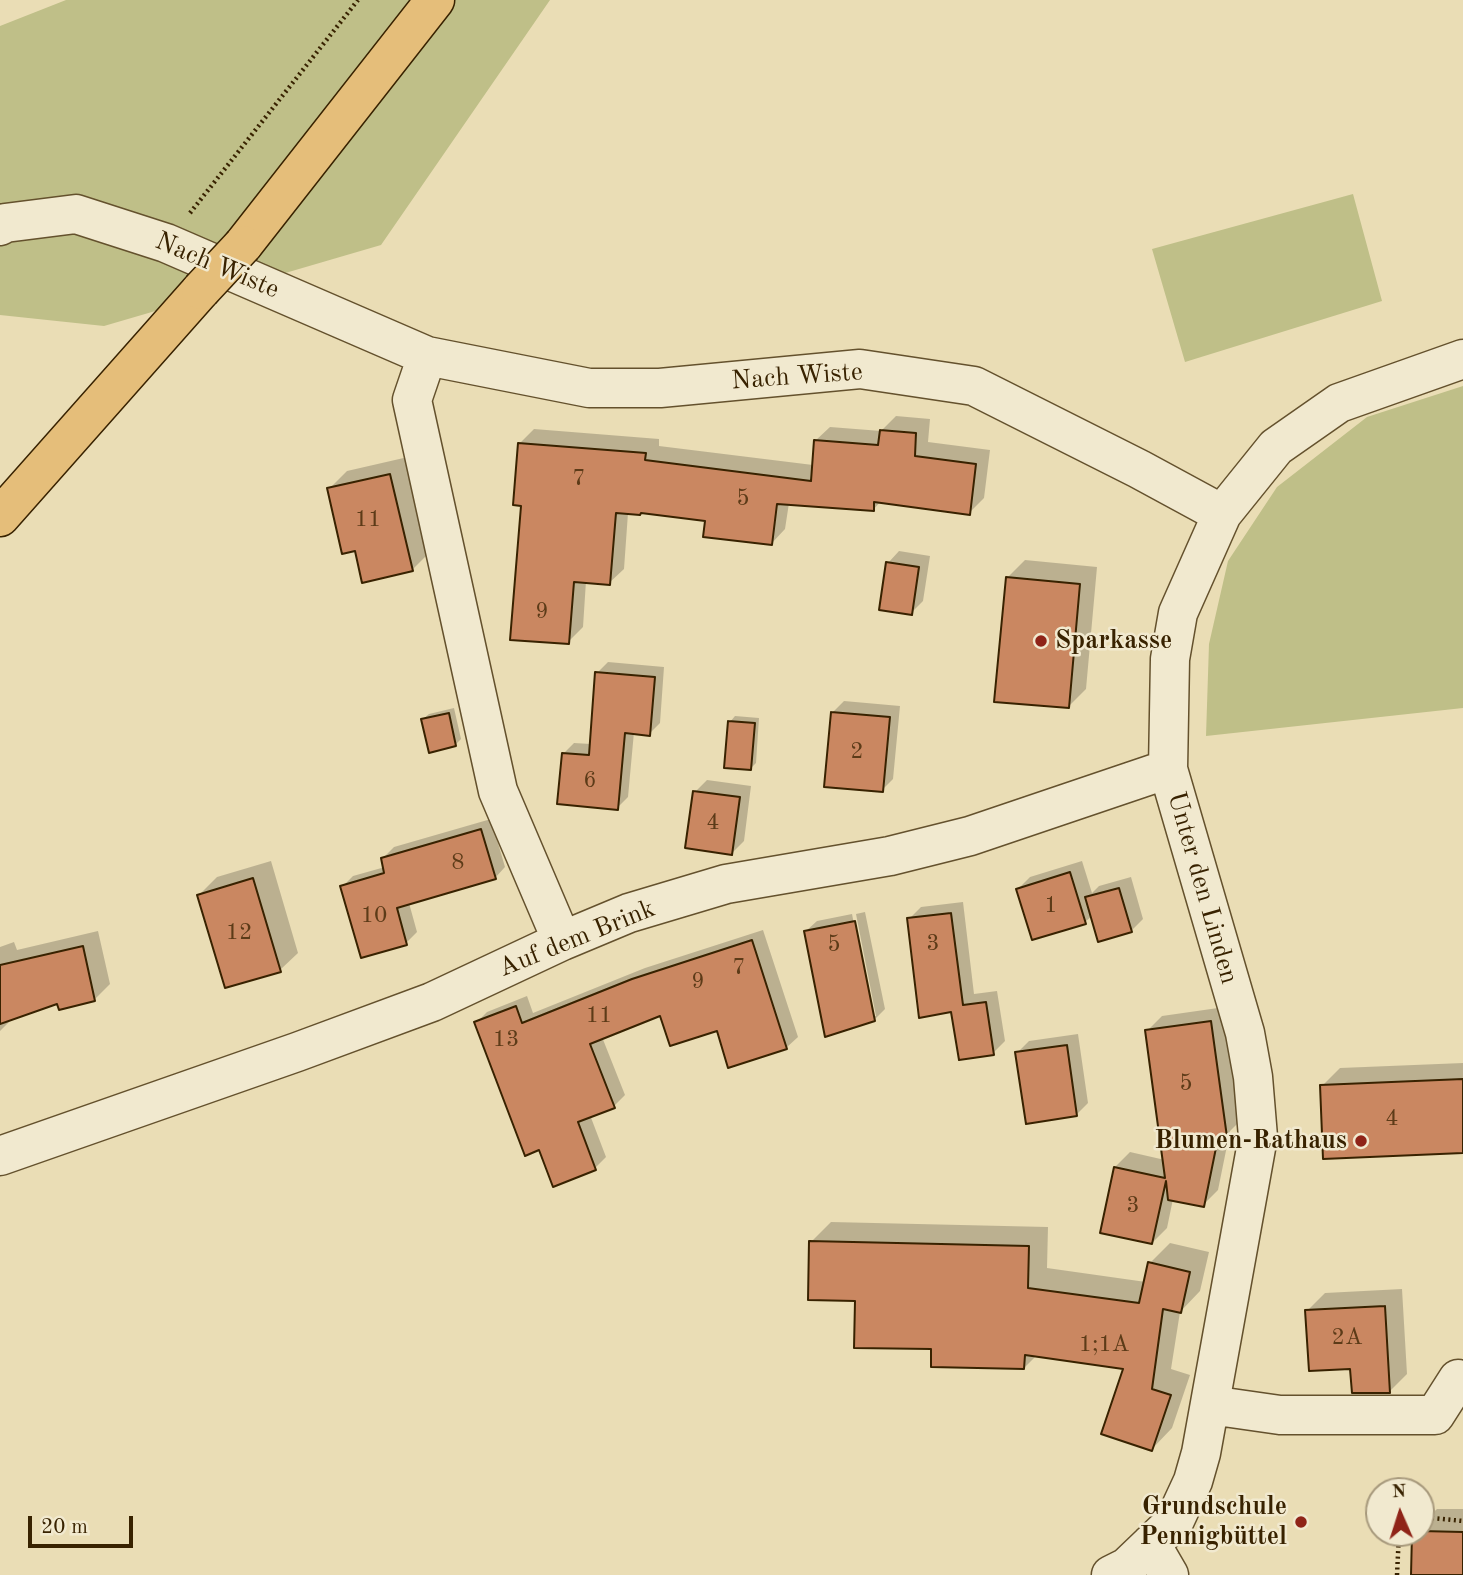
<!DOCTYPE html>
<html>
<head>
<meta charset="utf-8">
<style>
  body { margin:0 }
  #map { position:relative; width:1463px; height:1575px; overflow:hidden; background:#eaddb5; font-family:"Old Standard TT",serif }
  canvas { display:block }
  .north { position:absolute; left:1365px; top:1477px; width:70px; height:70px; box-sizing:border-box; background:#f1e9cf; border:2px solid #a7997c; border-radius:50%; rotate:357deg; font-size:19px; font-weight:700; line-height:28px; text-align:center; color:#382200 }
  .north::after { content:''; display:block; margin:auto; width:24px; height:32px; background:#8f2418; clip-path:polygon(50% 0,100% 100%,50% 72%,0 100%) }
  .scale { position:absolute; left:28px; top:1516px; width:105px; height:32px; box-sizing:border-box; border:4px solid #382200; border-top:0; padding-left:9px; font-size:21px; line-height:24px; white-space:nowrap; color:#382200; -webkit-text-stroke:5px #f1e9cf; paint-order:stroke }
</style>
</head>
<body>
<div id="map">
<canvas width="1463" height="1575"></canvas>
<div class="north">N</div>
<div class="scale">20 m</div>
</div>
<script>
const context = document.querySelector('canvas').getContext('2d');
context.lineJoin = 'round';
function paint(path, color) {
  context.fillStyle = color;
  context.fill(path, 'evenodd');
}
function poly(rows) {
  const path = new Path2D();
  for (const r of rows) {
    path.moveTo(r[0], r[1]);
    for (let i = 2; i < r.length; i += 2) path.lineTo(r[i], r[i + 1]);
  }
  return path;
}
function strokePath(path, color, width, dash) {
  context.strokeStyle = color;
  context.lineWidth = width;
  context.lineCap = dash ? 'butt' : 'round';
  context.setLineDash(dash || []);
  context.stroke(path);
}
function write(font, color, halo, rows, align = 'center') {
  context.font = font + ' "Old Standard TT",serif';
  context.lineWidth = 5;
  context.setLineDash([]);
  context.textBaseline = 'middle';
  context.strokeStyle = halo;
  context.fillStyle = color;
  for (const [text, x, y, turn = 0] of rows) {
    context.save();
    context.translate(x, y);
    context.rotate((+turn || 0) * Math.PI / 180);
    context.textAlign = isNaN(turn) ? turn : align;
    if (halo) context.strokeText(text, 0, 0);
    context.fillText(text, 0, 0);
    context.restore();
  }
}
paint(poly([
  [66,0,550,0,381,245,104,326,0,315,0,26],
  [1353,194,1382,301,1185,362,1152,249],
  [1463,386,1463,708,1206,736,1209,644,1228,561,1277,487,1367,417]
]), '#bfbf88');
paint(poly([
  [896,416,930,419,928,442,990,450,984,498,969,513,881,501,873,510,789,503,785,529,771,544,707,519,642,511,628,513,624,569,609,583,586,581,583,627,568,642,523,504,519,444,534,429,659,439,659,446,813,465,815,441,830,427,881,431],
  [408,457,430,552,412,570,356,549,329,489,347,471],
  [899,551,930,556,923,601,911,613,888,563],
  [1025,560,1097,567,1086,689,1068,707,1007,578],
  [608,662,664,667,660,723,649,734,634,732,628,797,617,808,564,753,574,743,591,744,597,673],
  [844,701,900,706,893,779,882,790,833,712],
  [454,708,461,739,455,745,423,719,429,714],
  [735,716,759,718,756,763,750,769,730,722],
  [707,780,751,786,744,841,732,853,695,792],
  [491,819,505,867,495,878,409,903,417,932,406,943,342,887,353,876,385,867,383,858,394,847],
  [271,861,298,953,280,970,199,895,217,877],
  [1082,861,1092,893,1099,886,1131,877,1143,919,1131,931,1092,916,1085,922,1018,889,1030,877],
  [963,902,974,994,997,991,1005,1041,993,1053,953,1010,909,919,921,907],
  [865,912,885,1009,874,1020,806,931,817,921,852,914,872,1016,876,1016,856,914],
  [763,930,798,1037,786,1048,661,1014,602,1037,625,1095,614,1106,590,1115,606,1157,595,1168,540,1148,476,1023,487,1012,527,996,533,1013,645,968],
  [98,931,110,984,94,1000,59,1001,10,1018,11,1020,0,1031,0,947,14,942,17,950],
  [1225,1007,1241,1120,1230,1131,1218,1190,1203,1205,1173,1199,1167,1228,1152,1243,1115,1167,1130,1152,1165,1160,1147,1031,1162,1016],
  [1078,1034,1088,1103,1076,1115,1017,1053,1029,1041],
  [1463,1063,1463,1151,1322,1086,1340,1068],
  [831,1222,1048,1227,1047,1268,1146,1282,1150,1263,1170,1243,1209,1252,1200,1291,1180,1312,1171,1369,1190,1375,1172,1428,1152,1449,1125,1368,1037,1355,1024,1368,933,1348,857,1299,811,1242],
  [1402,1289,1407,1374,1390,1391,1352,1367,1307,1311,1325,1293],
  [1437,1509,1463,1509,1463,1575,1413,1575,1414,1533,1421,1533,1421,1524]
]), '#0003');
const building = poly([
  [880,430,916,433,915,456,976,464,970,515,874,502,874,511,777,504,772,545,703,537,705,521,641,513,640,515,616,513,610,585,574,582,569,644,510,640,521,506,513,505,518,443,646,453,645,460,811,481,814,440,878,445,880,430],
  [390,474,413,571,362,583,355,551,342,554,327,488,390,474],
  [886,562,919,567,912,615,879,610,886,562],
  [1006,577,1080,584,1069,708,994,702,1006,577],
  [595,672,655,677,650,736,625,733,618,810,557,804,562,753,589,755,595,672],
  [831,712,890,717,883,792,824,787,831,712],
  [449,713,456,746,429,753,421,719,449,713],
  [728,721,755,723,751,770,724,768,728,721],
  [693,791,740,797,732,855,685,848,693,791],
  [481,829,496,879,397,908,407,945,361,958,340,886,384,873,381,858,481,829],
  [1070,872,1086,924,1032,940,1016,889,1070,872],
  [253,878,281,972,225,988,197,895,253,878],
  [1119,888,1132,932,1098,942,1085,897,1119,888],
  [951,913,963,1005,986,1002,994,1055,959,1060,951,1012,919,1018,907,918,951,913],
  [855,921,875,1021,825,1037,804,931,855,921],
  [752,940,787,1049,728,1068,717,1031,670,1046,660,1016,590,1044,615,1108,578,1122,596,1170,553,1187,539,1150,525,1156,474,1022,516,1006,522,1023,632,979,752,940],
  [83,946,95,1001,59,1010,57,1004,0,1024,0,965,83,946],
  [1211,1021,1227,1137,1218,1138,1204,1207,1168,1200,1166,1181,1152,1244,1100,1233,1114,1167,1165,1178,1145,1030,1211,1021],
  [1067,1045,1077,1116,1026,1124,1015,1052,1067,1045],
  [1463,1079,1463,1153,1323,1159,1320,1085,1463,1079],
  [809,1241,1029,1246,1028,1288,1139,1303,1148,1262,1190,1272,1181,1313,1163,1309,1152,1389,1171,1395,1152,1451,1101,1434,1123,1369,1025,1355,1024,1369,931,1367,931,1349,854,1348,855,1301,808,1300,809,1241],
  [1385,1306,1390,1393,1352,1393,1350,1369,1309,1371,1305,1310,1385,1306],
  [1421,1531,1463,1532,1463,1575,1411,1575,1412,1533,1421,1533,1421,1531]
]);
paint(building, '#ca8761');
strokePath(building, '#382200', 2);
const minor = poly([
  [0,226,5,223,76,214,166,243,427,356,589,388,660,388,860,369,974,386,1139,469,1222,514],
  [427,356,412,400,498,791,562,941],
  [0,1156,297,1052,432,1002,562,941,629,913,726,884,890,856,970,836,1168,769],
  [1210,1405,1280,1415,1435,1415,1458,1379],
  [1151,1544,1169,1575],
  [1111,1575,1127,1567,1174,1522,1193,1481,1201,1453,1258,1137,1253,1077,1245,1033,1168,769,1170,659,1178,613,1222,514,1276,447,1339,403,1463,359]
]);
const major = poly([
  [243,245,435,0],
  [0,517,201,290]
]);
strokePath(minor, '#64512d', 41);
strokePath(major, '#382200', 41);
strokePath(poly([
  [190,213,358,0],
  [1421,1517,1463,1521],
  [1397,1575,1399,1533]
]), '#382200', 4.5, [2, 3.5]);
strokePath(minor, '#f1e9cf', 38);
strokePath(major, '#e5be7a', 38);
const majorBridge = poly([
  [201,290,243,245]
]);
strokePath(majorBridge, '#382200', 41, []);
strokePath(majorBridge, '#e5be7a', 38);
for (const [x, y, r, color] of [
  [1041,641,7,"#8f2418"],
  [1361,1141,7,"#8f2418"],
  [1301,1522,7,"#8f2418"]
]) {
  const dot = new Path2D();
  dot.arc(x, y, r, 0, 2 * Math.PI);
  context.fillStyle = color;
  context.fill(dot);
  strokePath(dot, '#f1e9cf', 2.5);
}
write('23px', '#5c3b18', null, [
  ["7",579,479],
  ["5",743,499],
  ["11",368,520],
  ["9",542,612],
  ["2",857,752],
  ["6",590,781],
  ["4",713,823],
  ["8",458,863],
  ["1",1051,906],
  ["10",374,916],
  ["12",239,933],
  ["3",933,944],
  ["5",834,945],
  ["7",739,968],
  ["9",698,982],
  ["11",599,1016],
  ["13",506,1040],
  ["5",1186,1084],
  ["4",1392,1119],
  ["3",1133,1206],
  ["2A",1347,1338],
  ["1;1A",1104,1345]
]);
write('26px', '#382200', '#f1e9cf', [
  ["Nach Wiste",217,266,23],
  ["Nach Wiste",797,377,-4],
  ["Unter den Linden",1202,888,74],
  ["Auf dem Brink",577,939,-22]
]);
write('bold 26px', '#382200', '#f1e9cf', [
  ["Sparkasse",1055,641,"left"],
  ["Blumen-Rathaus",1347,1141],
  ["Grundschule",1287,1507],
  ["Pennigbüttel",1287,1537]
], 'right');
</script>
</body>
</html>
